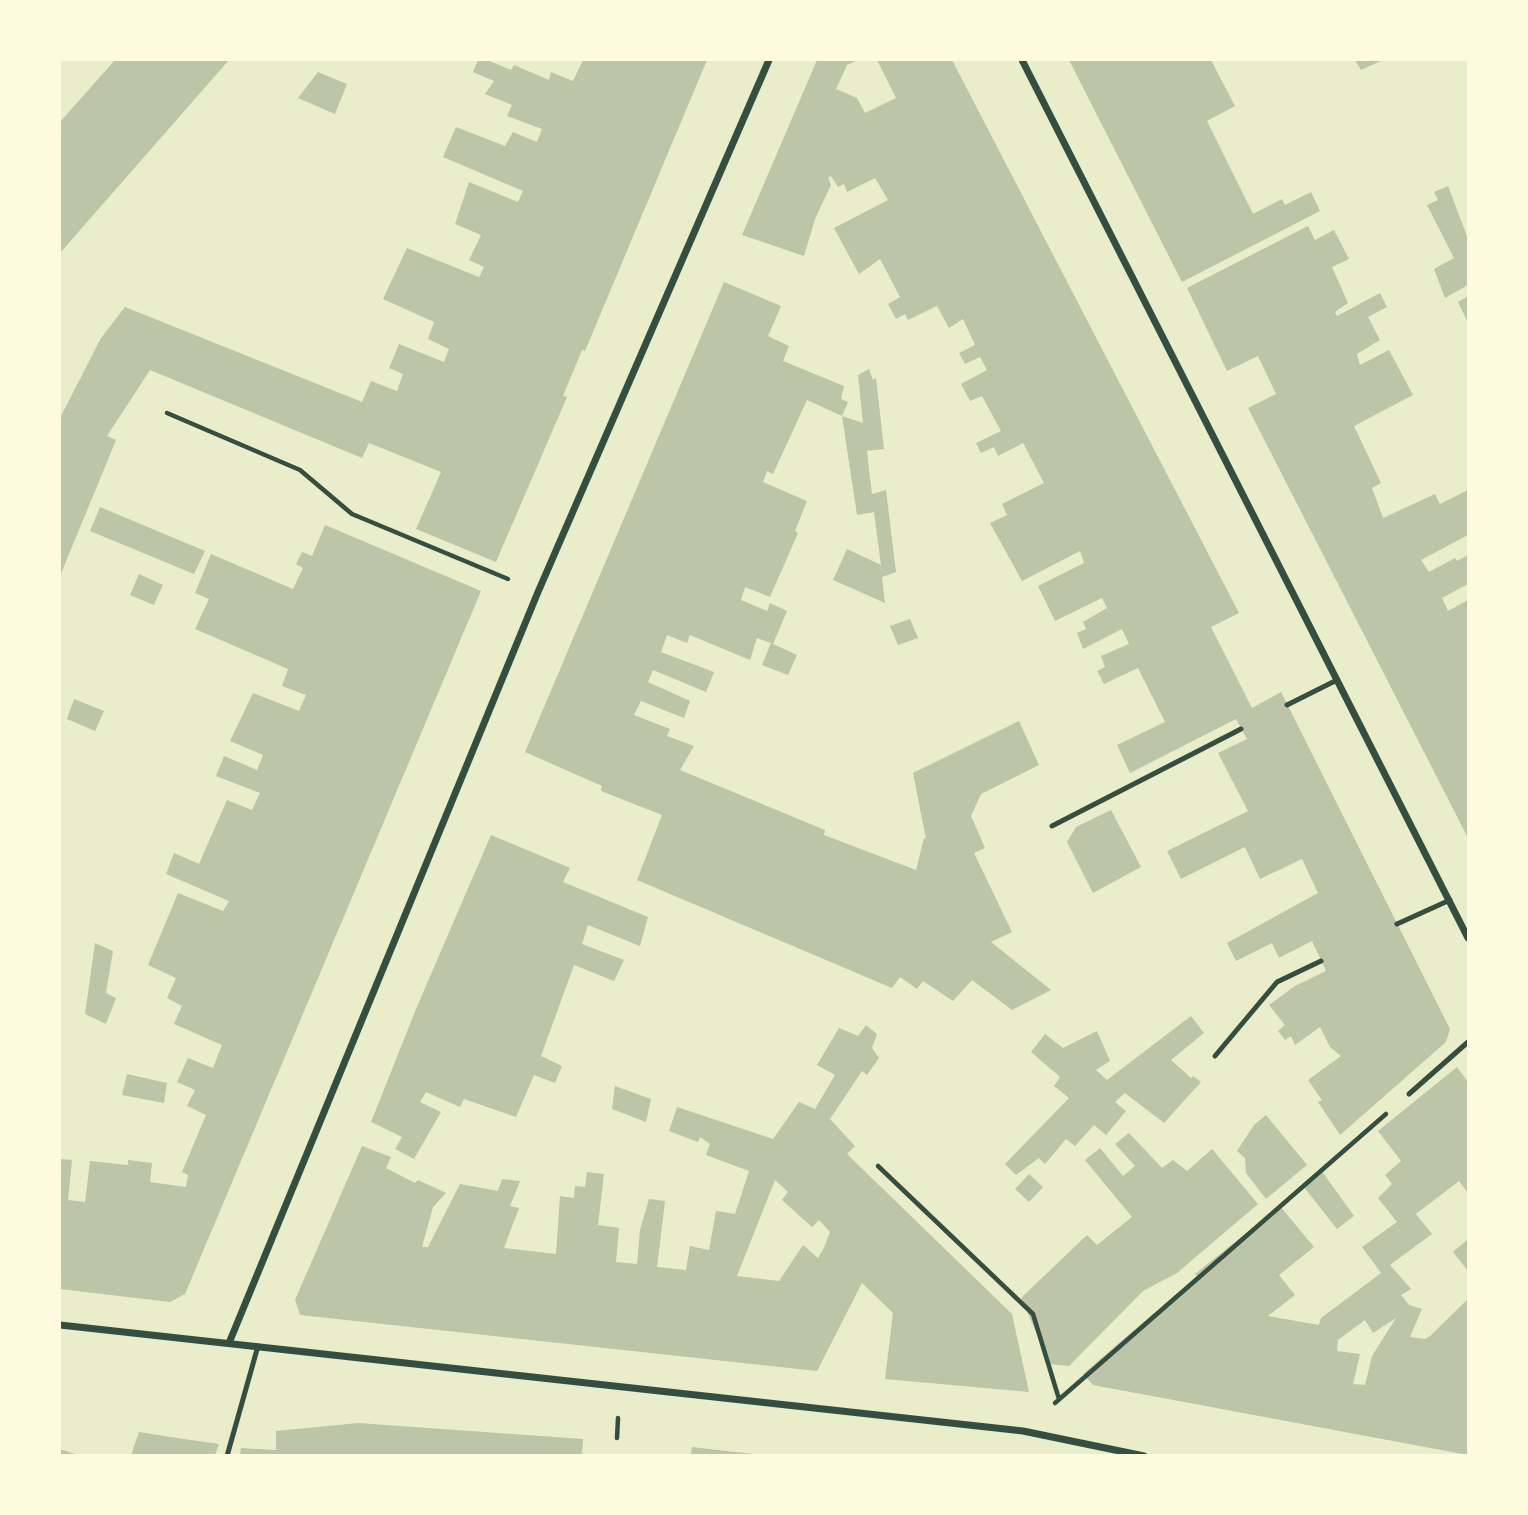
<!DOCTYPE html>
<html>
<head>
<meta charset="utf-8">
<style>
  body { margin:0 }
  #map { position:relative; width:1528px; height:1515px; overflow:hidden; background:#e9edc9; font-family:"Nunito Sans",sans-serif }
  canvas { display:block }
  .frame { position:absolute; inset:0; border:61px solid #fefae0; pointer-events:none }
</style>
</head>
<body>
<div id="map">
<canvas width="1528" height="1515"></canvas>
<div class="frame"></div>
</div>
<script>
const context = document.querySelector('canvas').getContext('2d');
context.lineJoin = 'round';
function paint(path, color) {
  context.fillStyle = color;
  context.fill(path, 'evenodd');
}
function poly(rows) {
  const path = new Path2D();
  for (const r of rows) {
    path.moveTo(r[0], r[1]);
    for (let i = 2; i < r.length; i += 2) path.lineTo(r[i], r[i + 1]);
  }
  return path;
}
function strokePath(path, color, width, dash) {
  context.strokeStyle = color;
  context.lineWidth = width;
  context.lineCap = dash ? 'butt' : 'round';
  context.setLineDash(dash || []);
  context.stroke(path);
}
paint(poly([
  [115,60,229,60,60,253,60,122],
  [478,60,487,60,511,70,514,65,549,80,551,72,573,81,583,60,707,60,585,351,582,350,563,396,567,397,496,562,416,529,441,472,369,443,362,458,150,370,107,436,116,440,60,576,60,418,101,338,125,307,362,402,371,381,397,391,403,374,389,368,399,344,444,362,449,349,428,339,434,322,383,299,407,248,479,277,484,267,469,260,481,235,455,224,469,182,518,202,523,191,443,157,456,127,505,146,513,132,537,142,542,129,507,116,512,105,485,94,494,81,473,72],
  [817,60,858,60,847,65,836,89,857,98,865,113,896,98,877,60,952,60,1239,613,1211,627,1252,708,1281,692,1450,1029,1446,1042,1340,1135,1318,1102,1322,1100,1308,1080,1341,1056,1330,1047,1320,1027,1295,1045,1291,1036,1285,1040,1278,1031,1285,1025,1269,1005,1295,986,1326,971,1312,941,1279,958,1272,943,1236,961,1227,943,1318,893,1302,859,1260,879,1245,847,1181,879,1167,851,1248,811,1218,753,1247,739,1236,719,1130,773,1117,745,1165,722,1138,668,1104,684,1097,671,1105,667,1101,656,1129,644,1122,629,1083,649,1077,633,1086,629,1083,622,1107,608,1102,598,1055,621,1038,586,1084,563,1080,551,1022,581,990,523,1007,515,1002,504,1044,483,1023,443,998,456,994,447,981,453,976,443,1001,431,982,396,970,401,961,384,987,370,980,357,965,364,959,353,975,345,963,319,949,328,937,306,908,320,905,314,896,319,888,304,900,297,880,259,859,274,834,228,888,200,875,178,847,192,844,184,838,187,831,176,828,178,831,185,815,219,804,256,742,235],
  [1069,60,1211,60,1235,106,1207,121,1253,214,1282,199,1285,205,1311,192,1320,211,1182,282],
  [1355,60,1383,60,1361,70],
  [318,72,347,84,335,114,298,98],
  [1448,186,1468,239,1468,285,1445,298,1434,269,1454,258,1427,205,1438,200,1434,192],
  [1308,226,1315,240,1334,230,1349,259,1332,267,1348,303,1335,312,1337,316,1380,293,1387,307,1368,317,1380,340,1357,354,1360,365,1389,350,1413,395,1354,426,1381,483,1372,488,1383,518,1435,494,1440,504,1468,490,1468,535,1421,560,1429,572,1455,558,1457,561,1468,555,1468,584,1442,598,1448,611,1468,600,1468,838,1248,408,1276,394,1258,356,1227,371,1187,288],
  [724,282,781,306,768,336,789,346,783,361,844,386,841,399,848,402,842,416,863,423,858,375,869,369,873,380,876,378,884,449,867,451,869,470,872,494,886,490,896,572,882,577,885,603,833,580,847,549,881,565,874,512,857,515,842,416,807,400,773,474,767,471,763,482,807,501,795,531,798,533,770,597,745,587,741,600,767,611,770,603,787,611,773,644,797,655,788,675,762,665,771,643,757,638,750,660,690,635,687,643,667,635,661,652,714,672,706,692,653,670,648,682,690,701,684,718,641,701,634,715,670,729,667,736,694,746,680,770,825,830,824,835,916,870,924,838,926,839,913,773,1019,721,1039,765,981,794,971,816,985,848,974,853,1012,932,991,942,1051,990,1012,1010,972,980,953,1001,923,981,917,989,900,977,892,988,637,880,662,815,601,791,602,786,525,752],
  [1468,296,1468,323,1458,302],
  [100,507,205,551,194,574,90,531],
  [325,525,481,591,185,1294,170,1302,60,1289,60,1159,72,1160,68,1200,85,1202,90,1161,128,1165,128,1160,152,1163,150,1182,186,1187,188,1175,182,1172,206,1115,187,1106,195,1090,177,1082,188,1058,213,1068,222,1045,174,1024,182,1006,167,998,176,978,148,965,178,893,223,911,229,901,166,874,174,853,199,864,227,800,252,810,260,793,216,776,224,756,257,770,263,755,230,741,253,693,299,711,306,695,282,686,288,669,195,629,209,599,195,593,211,554,293,589,303,568,296,564,302,552,312,556],
  [139,574,163,585,154,605,130,595],
  [910,619,918,638,898,645,890,626],
  [74,699,104,711,95,731,67,719],
  [1111,810,1141,867,1093,893,1067,842,1076,827],
  [491,835,570,868,563,882,648,917,640,946,588,925,582,944,624,960,614,981,574,965,541,1056,562,1066,555,1083,534,1075,516,1117,464,1099,460,1107,426,1092,420,1102,441,1112,414,1159,395,1149,402,1137,371,1122,416,1009],
  [95,943,113,951,106,993,116,998,106,1024,85,1014],
  [1191,1016,1204,1033,1171,1060,1191,1078,1193,1076,1201,1082,1164,1123,1125,1093,1115,1102,1126,1111,1106,1135,1094,1125,1075,1146,1066,1139,1045,1164,1039,1158,1016,1175,1005,1164,1069,1098,1054,1086,1060,1077,1031,1052,1045,1034,1063,1048,1097,1031,1110,1061,1096,1070,1107,1080],
  [866,1025,877,1034,872,1048,879,1058,867,1075,862,1071,830,1119,855,1146,847,1154,1012,1314,1029,1392,885,1379,893,1313,862,1283,817,1371,300,1315,295,1300,362,1146,391,1157,386,1168,415,1183,418,1180,446,1193,433,1207,422,1247,428,1247,460,1184,498,1191,502,1179,520,1181,510,1206,519,1208,504,1248,556,1254,560,1196,574,1198,575,1186,585,1187,587,1172,604,1174,598,1225,619,1228,616,1262,637,1264,640,1230,649,1199,665,1201,657,1267,686,1270,690,1246,709,1250,716,1211,735,1214,749,1171,706,1155,710,1144,700,1137,698,1142,669,1131,677,1107,773,1139,799,1102,815,1109,835,1075,817,1065,839,1028,858,1036],
  [775,1180,788,1192,782,1200,812,1227,819,1220,830,1232,824,1248,818,1258,803,1245,779,1281,737,1276],
  [1457,1067,1468,1082,1468,1193,1459,1181,1416,1214,1432,1234,1390,1265,1411,1289,1401,1295,1409,1305,1422,1309,1410,1337,1425,1339,1430,1336,1468,1299,1468,1455,1093,1385,1083,1374,1197,1276,1195,1274,1280,1206,1314,1247,1279,1275,1295,1295,1268,1316,1319,1325,1321,1318,1381,1273,1362,1247,1397,1222,1378,1198,1392,1184,1385,1175,1401,1161,1378,1131],
  [1396,1318,1372,1356,1365,1385,1353,1384,1360,1354,1337,1351,1338,1340,1365,1320,1373,1333],
  [127,1074,167,1083,164,1103,122,1095],
  [615,1086,651,1099,646,1122,612,1109],
  [1266,1115,1307,1165,1266,1199,1246,1173,1245,1158,1237,1151,1254,1125],
  [1129,1133,1162,1168,1173,1160,1187,1171,1212,1149,1258,1204,1177,1273,1143,1291,1069,1366,1050,1364,1021,1298,1087,1235,1097,1245,1132,1217,1085,1160,1100,1148,1123,1176,1135,1166,1115,1144],
  [1321,1170,1354,1216,1337,1229,1303,1186],
  [1029,1174,1043,1187,1029,1202,1015,1189],
  [1468,1239,1468,1271,1453,1252],
  [358,1423,583,1439,582,1455,240,1455,241,1448,276,1450,276,1431],
  [139,1432,177,1438,219,1444,215,1455,131,1455],
  [692,1447,753,1454,753,1455,691,1455],
  [60,1449,78,1455,60,1455]
]), '#bcc5a7');
strokePath(poly([
  [167,413,300,470,352,514,508,579],
  [878,1166,1033,1314,1059,1399],
  [1055,1403,1386,1114],
  [617,1438,618,1418]
]), '#344e41', 4.5);
strokePath(poly([
  [1287,705,1337,680],
  [1052,826,1241,729],
  [1397,924,1450,900],
  [1215,1056,1277,982,1321,961],
  [1409,1094,1468,1042],
  [227,1456,258,1346]
]), '#344e41', 5);
strokePath(poly([
  [1022,60,1468,938],
  [60,1325,1023,1431,1144,1456],
  [229,1343,538,592,769,60]
]), '#344e41', 7);
</script>
</body>
</html>
